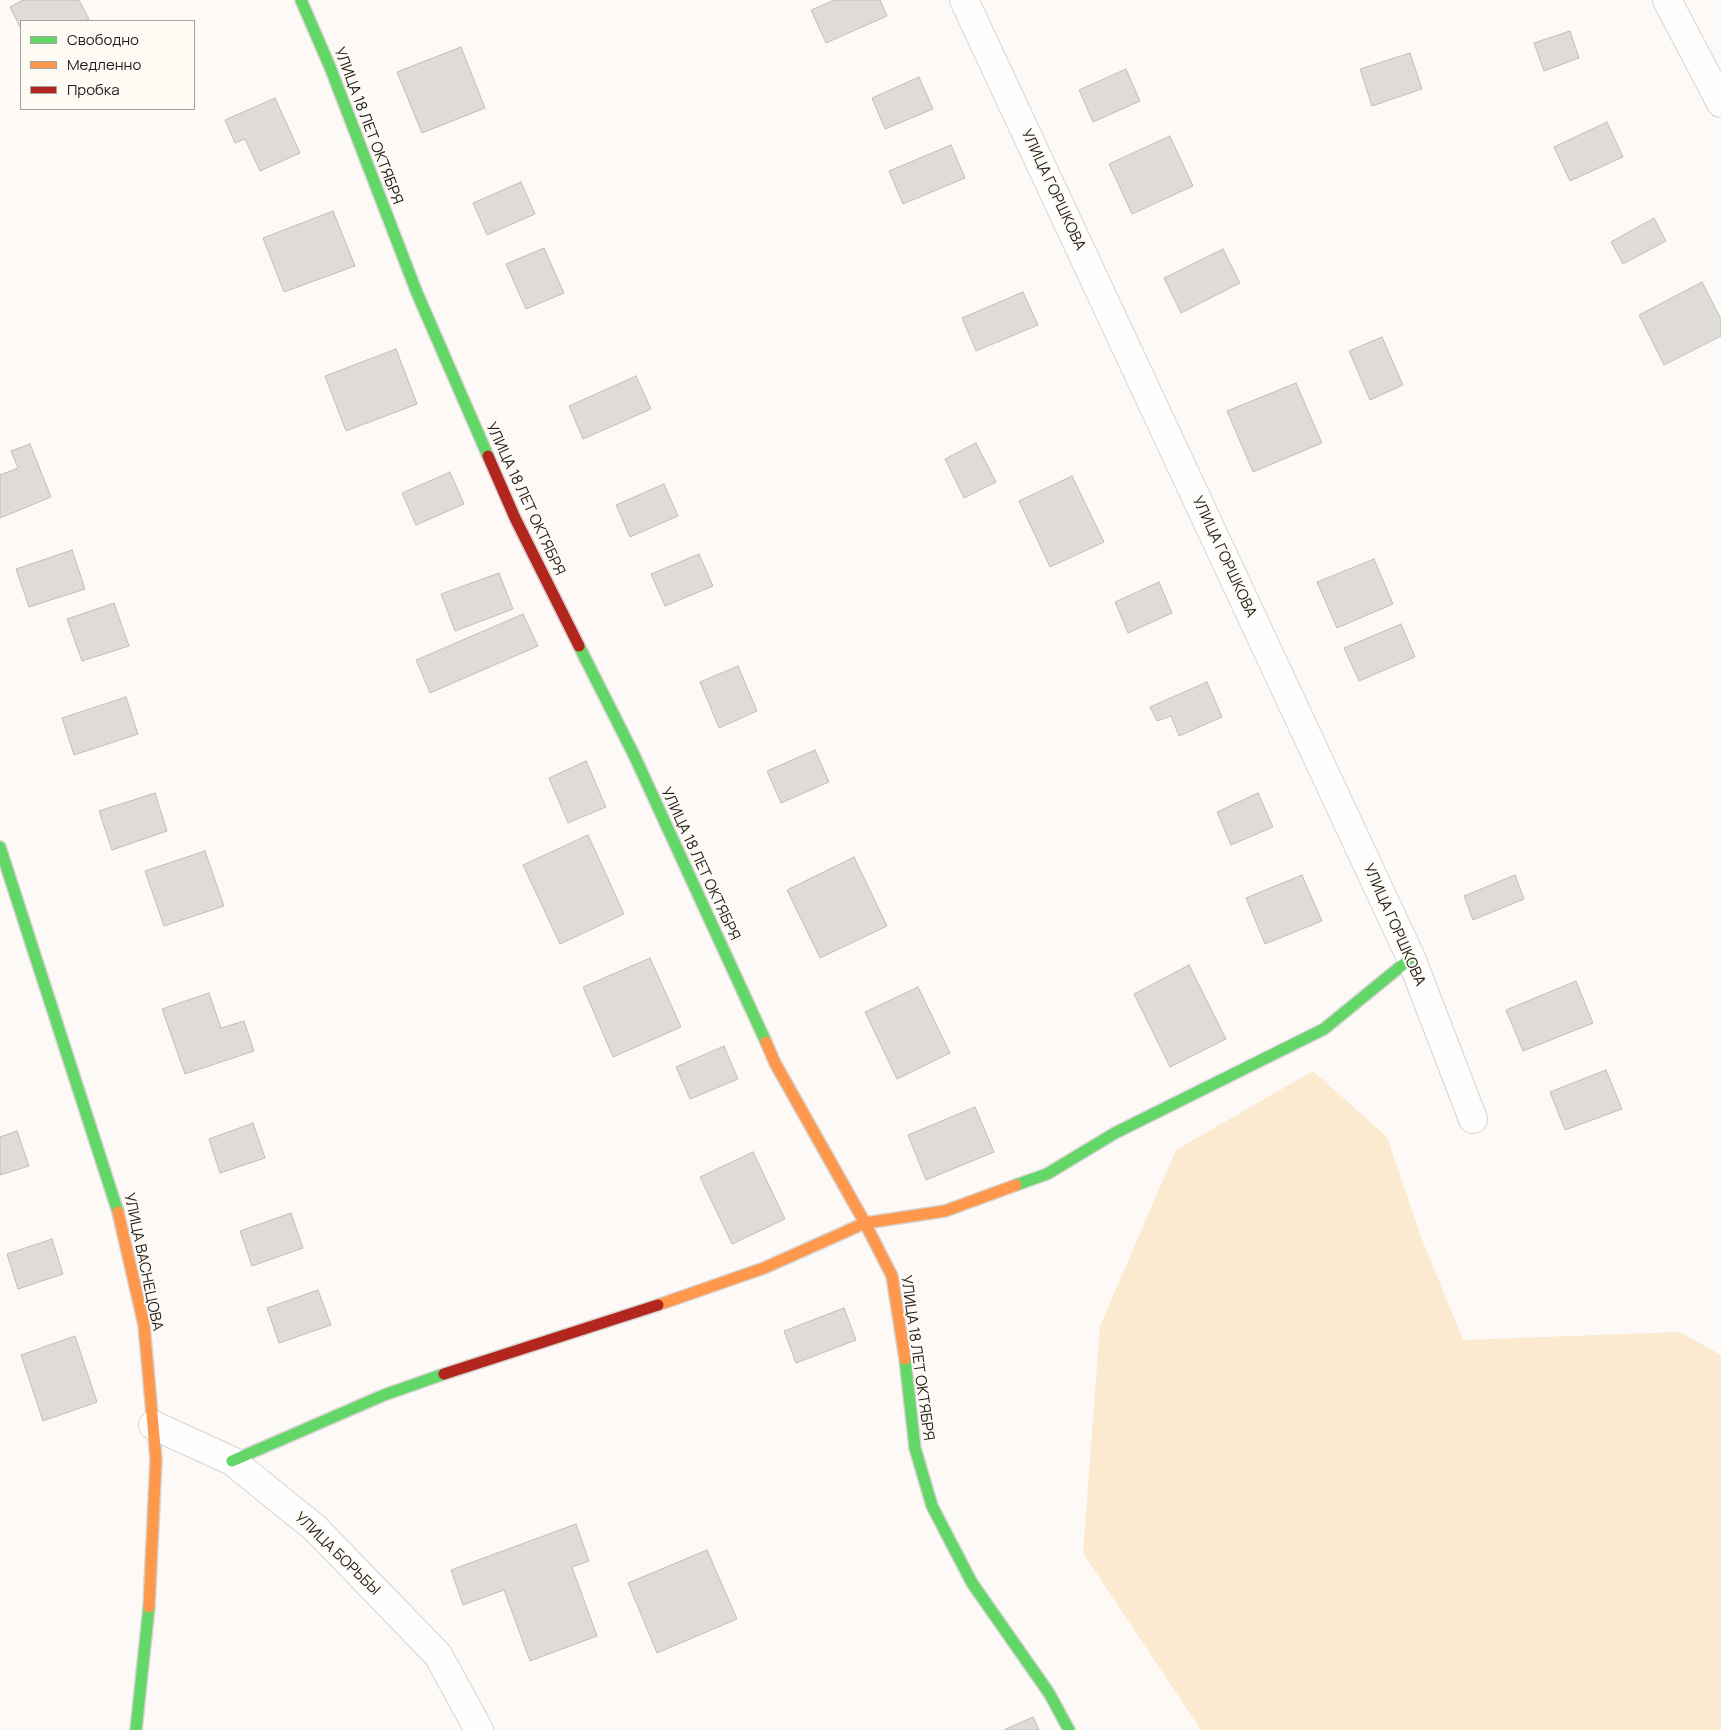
<!DOCTYPE html>
<html>
<head>
<meta charset="utf-8">
<style>
  body { margin:0 }
  #map { position:relative; width:1721px; height:1730px; overflow:hidden; background:#fcf9f6; font-family:Manrope,sans-serif }
  canvas { display:block }
  .legend { position:absolute; left:20px; top:20px; width:175px; height:90px; box-sizing:border-box; background:#fefaf4; border:1px solid #a5a29c; margin:0; padding:6px 9px; list-style:none; font-size:15px; color:#201d18 }
  .legend li { display:flex; align-items:center; gap:10px; height:25px }
  .legend b { width:25px; border:1px solid #a5a29c }
</style>
</head>
<body>
<div id="map">
<canvas width="1721" height="1730"></canvas>
<ul class="legend">
<li><b style="height:6px;background:#63d668"></b>Свободно</li>
<li><b style="height:6px;background:#ff974d"></b>Медленно</li>
<li><b style="height:6px;background:#b3261e"></b>Пробка</li>
</ul>
</div>
<script>
const context = document.querySelector('canvas').getContext('2d');
context.lineJoin = 'round';
function paint(path, color) {
  context.fillStyle = color;
  context.fill(path, 'evenodd');
}
function poly(rows) {
  const path = new Path2D();
  for (const r of rows) {
    path.moveTo(r[0], r[1]);
    for (let i = 2; i < r.length; i += 2) path.lineTo(r[i], r[i + 1]);
  }
  return path;
}
function strokePath(path, color, width, dash) {
  context.strokeStyle = color;
  context.lineWidth = width;
  context.lineCap = dash ? 'butt' : 'round';
  context.setLineDash(dash || []);
  context.stroke(path);
}
function write(font, color, halo, rows, align = 'center') {
  context.font = font + ' Manrope,sans-serif';
  context.lineWidth = 4;
  context.setLineDash([]);
  context.textBaseline = 'middle';
  context.strokeStyle = halo;
  context.fillStyle = color;
  for (const [text, x, y, turn = 0] of rows) {
    context.save();
    context.translate(x, y);
    context.rotate((+turn || 0) * Math.PI / 180);
    context.textAlign = isNaN(turn) ? turn : align;
    if (halo) context.strokeText(text, 0, 0);
    context.fillText(text, 0, 0);
    context.restore();
  }
}
paint(poly([
  [1313,1071,1387,1137,1421,1237,1463,1340,1679,1332,1721,1355,1721,1730,1201,1730,1083,1553,1100,1326,1176,1150]
]), '#fbeacf');
const building = poly([
  [23,0,79,0,89,19,83,21,21,21,21,29,10,7,23,0],
  [834,0,880,0,887,16,826,43,811,10,834,0],
  [1570,31,1579,58,1544,71,1534,43,1570,31],
  [461,47,485,108,422,133,397,72,461,47],
  [1410,53,1422,89,1372,106,1360,69,1410,53],
  [1126,69,1140,101,1093,122,1079,90,1126,69],
  [919,77,933,109,885,129,872,98,919,77],
  [275,98,300,153,260,171,245,139,235,143,225,120,275,98],
  [1607,122,1623,157,1570,181,1554,147,1607,122],
  [1170,136,1193,186,1132,214,1109,164,1170,136],
  [951,145,965,178,903,204,889,171,951,145],
  [521,182,535,214,487,235,473,203,521,182],
  [333,211,355,266,284,292,263,238,333,211],
  [1654,218,1666,241,1623,264,1611,242,1654,218],
  [544,248,564,293,526,309,506,264,544,248],
  [1223,249,1240,283,1181,313,1164,278,1223,249],
  [1702,282,1721,319,1721,336,1664,365,1639,315,1702,282],
  [1023,292,1038,325,976,351,962,318,1023,292],
  [1382,337,1403,385,1370,400,1349,351,1382,337],
  [396,349,417,404,346,431,325,376,396,349],
  [636,376,651,409,583,439,569,406,636,376],
  [1296,383,1322,443,1253,472,1227,411,1296,383],
  [976,443,996,482,964,498,945,459,976,443],
  [30,444,51,497,0,518,0,475,18,468,11,451,30,444],
  [450,472,464,504,416,525,402,493,450,472],
  [1072,476,1104,542,1050,567,1019,501,1072,476],
  [664,484,678,516,630,537,616,505,664,484],
  [72,550,85,589,29,607,16,569,72,550],
  [699,554,713,586,665,606,651,574,699,554],
  [1374,559,1393,604,1337,628,1317,582,1374,559],
  [499,573,513,609,455,631,441,594,499,573],
  [1159,582,1172,613,1128,633,1115,602,1159,582],
  [114,603,129,646,82,661,67,619,114,603],
  [523,614,538,646,430,693,416,660,523,614],
  [1401,624,1415,657,1359,681,1344,648,1401,624],
  [738,666,757,711,719,728,700,682,738,666],
  [1207,682,1222,717,1179,736,1171,716,1157,721,1150,707,1207,682],
  [126,697,138,734,74,755,62,718,126,697],
  [815,750,829,782,781,803,767,771,815,750],
  [586,761,606,807,568,823,549,778,586,761],
  [155,793,167,831,112,850,99,811,155,793],
  [1258,793,1273,827,1231,845,1217,812,1258,793],
  [588,835,624,914,560,944,523,865,588,835],
  [205,851,224,906,164,926,145,871,205,851],
  [854,857,887,926,820,958,787,890,854,857],
  [1302,875,1322,921,1265,944,1246,898,1302,875],
  [1515,875,1524,899,1473,920,1464,896,1515,875],
  [650,958,681,1027,613,1057,583,987,650,958],
  [1189,965,1226,1039,1170,1067,1134,994,1189,965],
  [1576,981,1593,1023,1523,1051,1506,1010,1576,981],
  [918,987,950,1053,897,1079,865,1012,918,987],
  [209,993,221,1028,244,1021,254,1051,185,1074,162,1009,209,993],
  [724,1046,738,1079,690,1099,676,1067,724,1046],
  [1606,1070,1622,1109,1565,1130,1550,1092,1606,1070],
  [975,1107,994,1152,926,1180,908,1135,975,1107],
  [253,1123,265,1158,220,1173,209,1139,253,1123],
  [17,1131,29,1166,0,1175,0,1137,17,1131],
  [753,1152,785,1219,732,1244,700,1177,753,1152],
  [291,1213,303,1248,252,1266,240,1231,291,1213],
  [52,1239,63,1274,18,1289,7,1254,52,1239],
  [318,1290,331,1325,279,1343,267,1308,318,1290],
  [844,1308,856,1340,796,1363,784,1331,844,1308],
  [75,1336,97,1402,43,1421,21,1355,75,1336],
  [576,1524,589,1561,572,1567,597,1636,530,1661,504,1590,463,1605,451,1570,576,1524],
  [707,1550,737,1619,657,1653,628,1583,707,1550],
  [1033,1717,1039,1730,1004,1730,1033,1717]
]);
paint(building, '#dfdbd7');
strokePath(building, '#c1beba', 1);
const street = poly([
  [964,0,1411,958,1473,1119],
  [1667,0,1721,103],
  [153,1425,232,1461,315,1528,438,1655,479,1730]
]);
const fast = poly([
  [301,0,330,67,417,293,488,456],
  [579,646,634,755,766,1042],
  [0,847,118,1212],
  [1016,1185,1047,1174,1115,1133,1324,1029,1411,958],
  [905,1359,915,1448,932,1506,972,1583,1049,1693,1069,1730],
  [232,1461,384,1395,444,1374],
  [136,1730,149,1607]
]);
const slow = poly([
  [766,1042,775,1063,865,1223,892,1276,905,1359],
  [118,1212,144,1325,156,1459,149,1607],
  [658,1305,764,1268,865,1223,945,1211,1016,1185]
]);
const jam = poly([
  [488,456,515,518,579,646],
  [444,1374,658,1305]
]);
strokePath(street, '#d7d4d0', 30);
strokePath(fast, '#d7d4d0', 14);
strokePath(slow, '#d7d4d0', 14);
strokePath(jam, '#d7d4d0', 14);
strokePath(street, '#fffefe', 28);
strokePath(fast, '#63d668', 11);
strokePath(slow, '#ff974d', 11);
strokePath(jam, '#b3261e', 11);
write('15px', '#201d18', '#fefaf4', [
  ["УЛИЦА 18 ЛЕТ ОКТЯБРЯ",368,126,69],
  ["УЛИЦА ГОРШКОВА",1053,190,65],
  ["УЛИЦА 18 ЛЕТ ОКТЯБРЯ",525,499,65],
  ["УЛИЦА ГОРШКОВА",1224,557,65],
  ["УЛИЦА 18 ЛЕТ ОКТЯБРЯ",700,864,65],
  ["УЛИЦА ГОРШКОВА",1394,925,66],
  ["УЛИЦА ВАСНЕЦОВА",143,1262,78],
  ["УЛИЦА 18 ЛЕТ ОКТЯБРЯ",917,1358,82],
  ["УЛИЦА БОРЬБЫ",337,1554,44]
]);
</script>
</body>
</html>
